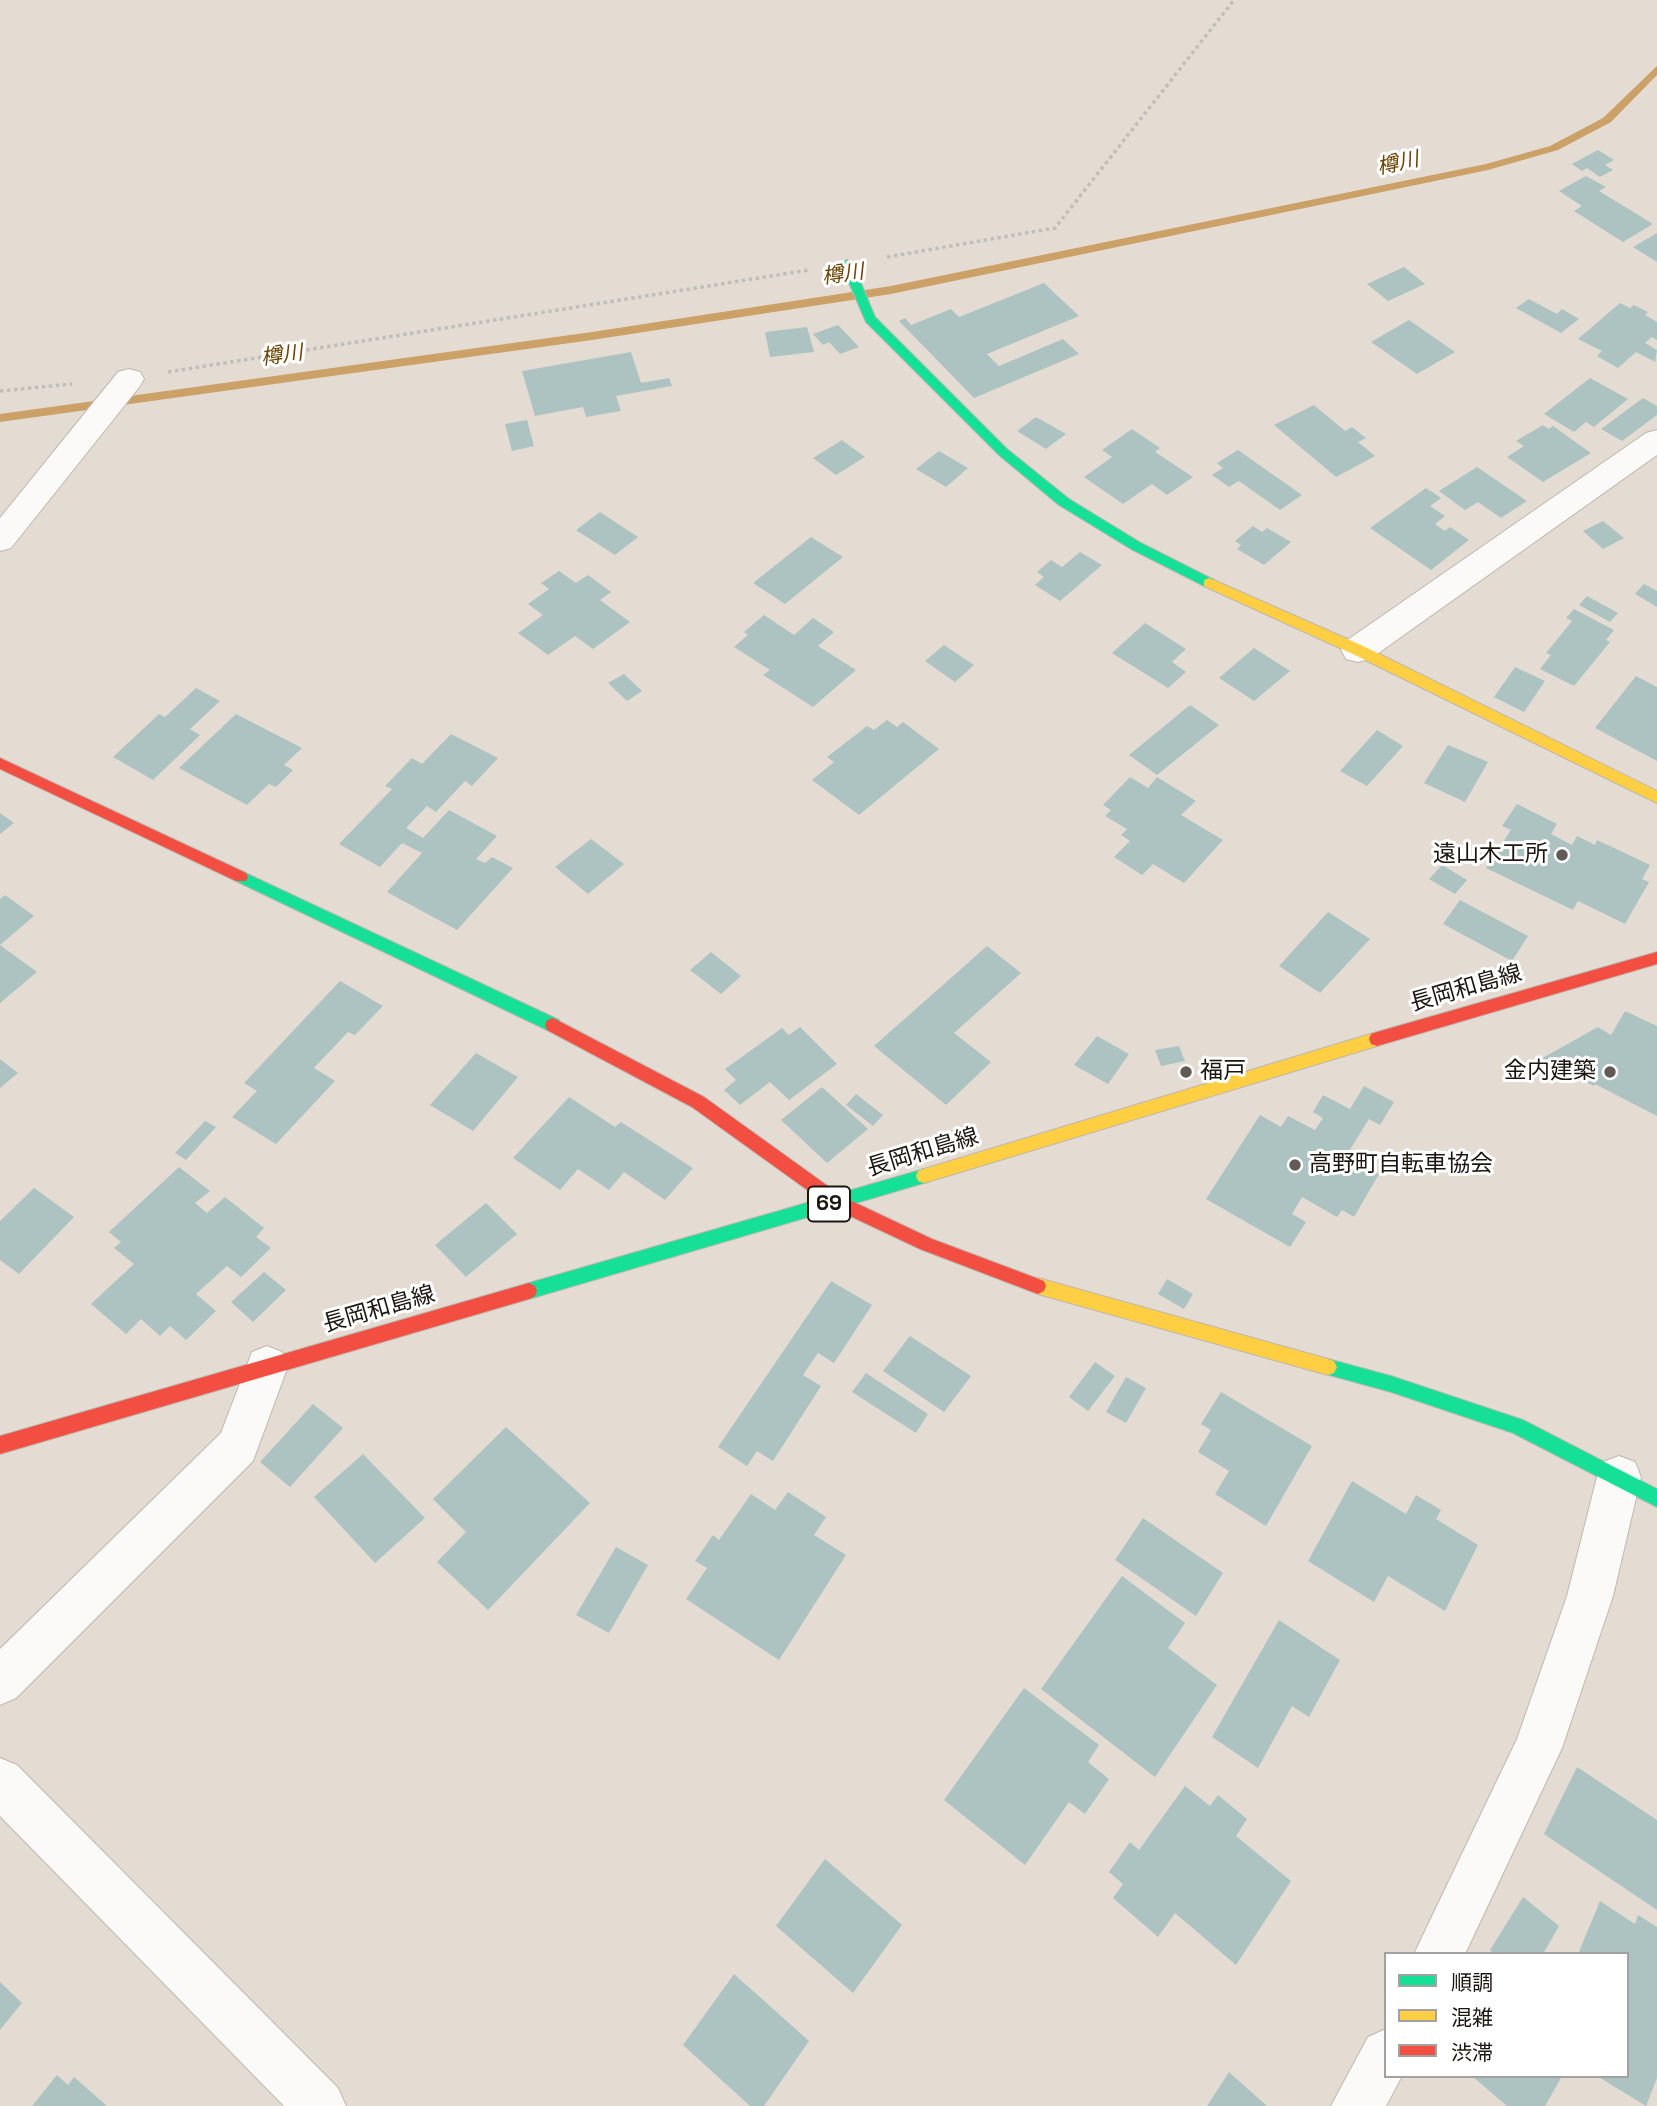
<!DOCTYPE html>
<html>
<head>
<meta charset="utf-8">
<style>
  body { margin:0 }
  #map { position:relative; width:1657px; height:2106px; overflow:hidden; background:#e4dcd3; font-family:"Space Grotesk","Noto Sans JP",sans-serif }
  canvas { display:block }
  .legend { position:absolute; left:1384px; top:1952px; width:245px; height:126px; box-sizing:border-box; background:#fff; border:2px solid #a4a2a0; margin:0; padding:9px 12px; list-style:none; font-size:21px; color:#1c1611 }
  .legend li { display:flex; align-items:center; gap:14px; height:35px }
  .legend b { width:35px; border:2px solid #a4a2a0 }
</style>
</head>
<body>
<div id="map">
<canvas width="1657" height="2106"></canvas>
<ul class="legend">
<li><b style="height:9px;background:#16e098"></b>順調</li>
<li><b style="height:9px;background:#ffcf43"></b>混雑</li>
<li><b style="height:9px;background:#f24e42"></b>渋滞</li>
</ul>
</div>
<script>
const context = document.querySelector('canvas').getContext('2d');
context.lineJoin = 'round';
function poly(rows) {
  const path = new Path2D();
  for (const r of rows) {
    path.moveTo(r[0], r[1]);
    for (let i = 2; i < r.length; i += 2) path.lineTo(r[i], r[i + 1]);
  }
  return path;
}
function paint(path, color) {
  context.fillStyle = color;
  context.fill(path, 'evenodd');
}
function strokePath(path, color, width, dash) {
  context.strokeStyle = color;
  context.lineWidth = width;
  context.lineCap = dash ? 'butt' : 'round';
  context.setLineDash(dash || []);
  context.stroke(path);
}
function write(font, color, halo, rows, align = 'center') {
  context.font = font + ' "Space Grotesk","Noto Sans JP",sans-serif';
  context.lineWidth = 6;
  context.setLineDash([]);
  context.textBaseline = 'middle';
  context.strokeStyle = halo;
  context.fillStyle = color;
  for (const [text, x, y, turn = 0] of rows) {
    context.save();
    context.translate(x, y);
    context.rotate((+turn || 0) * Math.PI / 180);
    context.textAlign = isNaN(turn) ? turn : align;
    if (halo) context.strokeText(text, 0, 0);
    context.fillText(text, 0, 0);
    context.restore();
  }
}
paint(poly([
  [1657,66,1657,75,1611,122,1558,150,1488,170,891,294,592,340,0,422,0,414,592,332,891,286,1486,164,1550,146,1603,118,1657,66]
]), '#cca167');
paint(poly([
  [1598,150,1614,160,1605,165,1613,170,1600,177,1587,168,1582,171,1572,164],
  [1586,176,1606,187,1599,191,1653,224,1623,242,1574,211,1582,206,1559,191],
  [1657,233,1657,262,1633,247],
  [1404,267,1425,284,1388,301,1367,284],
  [1044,283,1079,316,987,354,999,366,1063,339,1079,354,974,398,899,321,905,318,911,325,951,309,959,317],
  [1529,299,1557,314,1562,309,1579,319,1561,333,1516,308],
  [1620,303,1630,308,1634,305,1648,312,1645,315,1657,322,1657,340,1652,337,1645,343,1657,350,1655,362,1636,352,1618,368,1597,356,1602,351,1578,339],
  [1409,320,1455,352,1417,374,1371,342],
  [838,325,859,347,840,354,829,342,823,345,813,334],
  [807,327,814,352,770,357,765,332],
  [631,352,641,383,669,378,672,386,616,396,621,411,586,417,583,407,535,416,522,371],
  [1590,378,1628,399,1594,427,1586,422,1574,432,1544,414],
  [1643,398,1657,406,1657,415,1622,441,1601,429],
  [1314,405,1345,431,1352,427,1366,438,1358,442,1375,456,1336,477,1274,425],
  [1036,417,1066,434,1046,449,1017,431],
  [527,420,534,446,512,451,505,424],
  [1543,425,1549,429,1553,426,1591,453,1543,482,1507,457,1524,446,1516,441],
  [1132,429,1160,448,1155,452,1193,477,1167,495,1152,484,1123,504,1084,477,1112,457,1102,450],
  [842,440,865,457,836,475,813,458],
  [1238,450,1302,495,1280,510,1239,481,1229,487,1212,475,1223,468,1217,463],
  [939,451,968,468,946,487,916,469],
  [1477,467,1527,501,1501,518,1478,502,1465,510,1439,491],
  [1426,488,1441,498,1430,506,1445,516,1435,524,1445,531,1450,527,1469,540,1431,570,1370,528],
  [600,512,638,537,615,555,576,530],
  [1603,521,1624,538,1603,549,1583,531],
  [1253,526,1262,532,1267,528,1291,542,1264,565,1237,549,1241,545,1235,541],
  [811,537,843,557,785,604,753,583],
  [1080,552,1102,565,1060,601,1035,585,1044,577,1037,572,1051,560,1062,567],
  [559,571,576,583,588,575,611,592,600,600,630,622,593,649,575,636,548,655,518,633,543,615,528,604,549,589,541,583],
  [1644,584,1657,591,1657,607,1635,594],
  [1587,596,1618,613,1610,622,1579,605],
  [1574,609,1614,630,1606,640,1610,642,1574,686,1540,669,1551,655,1546,653,1572,621,1566,618],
  [764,615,794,635,813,618,834,632,818,646,856,670,813,707,763,675,770,670,734,647,748,635,744,632],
  [1145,623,1186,649,1172,662,1186,672,1168,688,1112,653],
  [944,645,974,665,955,682,925,661],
  [1254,648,1290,671,1254,701,1219,678],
  [1515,667,1545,681,1524,712,1494,697],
  [624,674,642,691,627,701,608,683],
  [1636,676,1657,687,1657,761,1595,728],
  [196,688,220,701,190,729,200,735,153,780,113,757,159,714,165,717],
  [1190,705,1219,725,1157,775,1129,755],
  [236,714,302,748,284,765,293,770,276,787,269,784,247,805,179,768],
  [887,720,897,727,903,722,939,749,859,815,812,780,834,762,827,757,867,726,874,730],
  [1377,730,1403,746,1367,786,1340,771],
  [451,734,498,758,472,786,465,781,436,812,427,806,406,828,423,838,449,810,497,836,476,859,485,863,492,857,513,868,457,930,387,892,422,853,402,843,380,867,339,844,392,789,385,786,412,758,422,764],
  [1448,745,1488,762,1465,802,1424,783],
  [1130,777,1148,788,1157,777,1196,801,1181,815,1223,840,1184,883,1153,864,1142,875,1114,857,1130,841,1121,835,1127,829,1105,816,1111,810,1103,805],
  [1517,804,1557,824,1551,834,1572,845,1577,836,1595,845,1597,840,1650,865,1642,879,1649,882,1625,924,1578,901,1573,910,1486,868,1511,830,1502,826],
  [0,813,14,823,0,834],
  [591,839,624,864,588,894,555,867],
  [1442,865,1467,880,1455,894,1429,879],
  [5,895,34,916,0,945,0,899],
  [1460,900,1528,936,1512,961,1443,924],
  [1328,912,1370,939,1320,993,1279,966],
  [0,945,37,972,0,1003],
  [987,946,1021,973,954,1033,991,1062,946,1105,874,1046],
  [711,952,741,976,721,994,690,970],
  [340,981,383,1006,355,1035,348,1032,314,1068,335,1081,276,1144,232,1117,257,1091,244,1083],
  [1625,1011,1657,1026,1657,1116,1595,1084,1594,1086,1539,1060,1598,1027,1611,1035],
  [800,1027,837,1064,789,1100,770,1082,740,1105,724,1090,736,1080,725,1069,782,1028,789,1035],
  [1097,1036,1129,1054,1108,1084,1074,1065],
  [1179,1046,1185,1061,1161,1066,1155,1050],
  [476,1053,518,1077,473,1131,430,1105],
  [0,1059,18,1073,0,1088],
  [1364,1086,1394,1102,1380,1125,1369,1119,1346,1156,1379,1174,1354,1217,1342,1210,1337,1217,1302,1197,1292,1214,1306,1222,1290,1247,1206,1199,1260,1115,1281,1127,1288,1116,1315,1130,1323,1118,1313,1112,1323,1095,1350,1109],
  [822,1087,868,1129,827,1163,781,1120],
  [856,1094,883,1115,873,1126,846,1105],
  [569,1097,615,1127,621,1122,693,1168,665,1200,624,1172,609,1190,578,1169,560,1190,513,1158],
  [205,1121,216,1127,186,1160,175,1153],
  [179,1167,210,1191,195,1203,207,1213,225,1197,264,1228,256,1237,271,1248,241,1277,227,1266,196,1294,216,1311,186,1340,170,1326,160,1336,141,1319,126,1334,91,1304,134,1264,114,1248,121,1242,109,1232],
  [34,1188,74,1217,19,1274,0,1260,0,1221],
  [486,1203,517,1234,466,1277,435,1245],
  [264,1272,286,1290,253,1322,231,1302],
  [1167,1279,1193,1294,1184,1309,1158,1294],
  [831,1281,872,1305,834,1363,818,1353,803,1375,821,1386,773,1461,757,1451,747,1466,718,1447],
  [910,1336,971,1376,944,1412,883,1371],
  [1095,1362,1115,1376,1088,1411,1069,1397],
  [866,1373,928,1414,916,1433,852,1392],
  [1126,1377,1146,1388,1126,1423,1106,1412],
  [1221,1392,1312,1446,1266,1526,1215,1494,1229,1471,1198,1452,1211,1430,1201,1424],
  [313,1404,343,1428,290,1487,260,1462],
  [506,1427,590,1503,488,1610,437,1562,466,1532,433,1499],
  [363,1454,425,1518,375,1563,314,1497],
  [1352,1481,1406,1514,1416,1495,1441,1510,1436,1519,1478,1545,1445,1611,1388,1576,1374,1602,1308,1561],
  [788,1492,826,1517,814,1535,846,1555,779,1660,686,1599,707,1568,695,1561,713,1535,719,1540,751,1494,775,1510],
  [1143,1518,1223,1573,1196,1616,1115,1560],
  [616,1547,648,1565,609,1633,576,1615],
  [1122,1576,1185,1623,1168,1648,1217,1685,1155,1777,1041,1689],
  [1279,1620,1340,1660,1309,1717,1292,1706,1258,1768,1212,1737],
  [1024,1688,1099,1745,1088,1762,1109,1779,1085,1814,1069,1802,1025,1865,944,1800],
  [1577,1767,1657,1820,1657,1910,1544,1834],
  [1185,1786,1210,1806,1218,1795,1247,1819,1236,1836,1291,1881,1236,1965,1175,1913,1158,1937,1113,1898,1123,1884,1109,1872,1130,1842,1139,1850],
  [825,1859,902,1925,853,1993,776,1926],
  [1523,1897,1559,1926,1543,1954,1494,1954,1490,1950],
  [1600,1901,1635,1924,1638,1915,1657,1927,1657,2078,1646,2106,1597,2076,1627,2076,1627,1954,1578,1954],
  [734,1974,809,2041,764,2106,750,2106,683,2045],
  [0,1982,22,2003,0,2030],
  [1229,2072,1267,2106,1207,2106],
  [57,2075,68,2085,74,2077,107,2106,32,2106],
  [1472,2076,1559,2076,1561,2078,1545,2106,1507,2106]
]), '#acc3c2');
const street = poly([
  [129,369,140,372,144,379,140,386,11,548,0,551,0,518,118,372,129,369],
  [1657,430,1657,455,1370,659,1358,662,1346,659,1341,650,1346,641,1646,433,1657,430],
  [267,1346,282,1352,288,1366,253,1461,16,1698,0,1705,0,1649,221,1433,252,1352,267,1346],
  [1619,1456,1635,1462,1641,1477,1613,1596,1562,1748,1465,1954,1414,1954,1517,1739,1567,1596,1597,1477,1603,1462,1619,1456],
  [0,1758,17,1765,338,2088,346,2106,284,2106,0,1816,0,1758],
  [1386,2029,1386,2076,1402,2076,1386,2106,1331,2106,1368,2037,1386,2029]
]);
const fast = poly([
  [847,260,853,264,875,317,1007,449,1069,499,1141,543,1214,580,1214,586,1204,586,1131,549,1059,505,999,455,866,322,841,264,847,260],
  [241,871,559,1020,561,1025,559,1030,553,1032,547,1030,236,881,234,877,241,871],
  [924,1169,930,1171,932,1176,930,1181,924,1183,529,1299,523,1296,521,1291,523,1286,529,1283,924,1169],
  [1328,1359,1391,1376,1523,1420,1657,1489,1657,1507,1513,1433,1391,1392,1322,1373,1319,1367,1322,1361,1328,1359]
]);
const slow = poly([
  [1209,578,1363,646,1657,791,1657,803,1353,654,1204,586,1204,580,1209,578],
  [1377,1032,1383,1034,1385,1039,1383,1044,1377,1046,924,1183,918,1181,916,1176,918,1171,924,1169,1377,1032],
  [1038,1278,1328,1359,1334,1361,1337,1367,1334,1373,1328,1375,1038,1294,1032,1291,1030,1286,1032,1281,1038,1278]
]);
const jam = poly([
  [0,758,246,873,248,877,246,881,236,881,0,769,0,758],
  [1657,952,1657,964,1377,1046,1371,1044,1369,1039,1371,1034,1377,1032,1657,952],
  [553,1018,704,1097,843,1197,932,1239,1044,1281,1046,1286,1044,1291,1038,1294,920,1249,831,1207,692,1107,547,1030,545,1025,547,1020,553,1018],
  [529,1283,535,1286,537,1291,535,1296,529,1299,0,1454,0,1436,529,1283]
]);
strokePath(street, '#beb7b0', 2);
strokePath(fast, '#beb7b0', 2);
strokePath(slow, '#beb7b0', 2);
strokePath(jam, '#beb7b0', 2);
strokePath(poly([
  [887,257,1055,228,1234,0],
  [168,372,809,270],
  [0,391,72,384]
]), '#c0beba', 3.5, [3.5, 3.5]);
paint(street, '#fbfaf8');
paint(fast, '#16e098');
paint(slow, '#ffcf43');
paint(jam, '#f24e42');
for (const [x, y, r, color] of [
  [1562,855,7,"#625b55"],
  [1186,1072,7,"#625b55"],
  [1610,1072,7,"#625b55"],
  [1295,1165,7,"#625b55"]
]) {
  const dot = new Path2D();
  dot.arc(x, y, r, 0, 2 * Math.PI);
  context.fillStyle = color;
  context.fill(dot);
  strokePath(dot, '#fff', 2.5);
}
write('italic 21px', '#6d4606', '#fff', [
  ["樽川",1398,164,-12],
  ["樽川",843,275,-8],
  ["樽川",282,356,-8]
]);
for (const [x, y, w] of [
  [829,1204,42]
]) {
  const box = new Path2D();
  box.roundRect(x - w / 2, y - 17.5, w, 35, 5);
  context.fillStyle = '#fff';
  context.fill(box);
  strokePath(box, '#1c1611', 2);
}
write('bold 21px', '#1c1611', null, [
  ["69",829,1204]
]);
write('23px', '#1c1611', '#fff', [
  ["遠山木工所",1548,855],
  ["福戸",1200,1072,"left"],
  ["金内建築",1596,1072],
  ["高野町自転車協会",1309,1165,"left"]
], 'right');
write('23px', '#1c1611', '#fff', [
  ["長岡和島線",1466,989,-16],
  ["長岡和島線",923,1153,-17],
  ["長岡和島線",379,1310,-16]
]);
</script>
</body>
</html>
